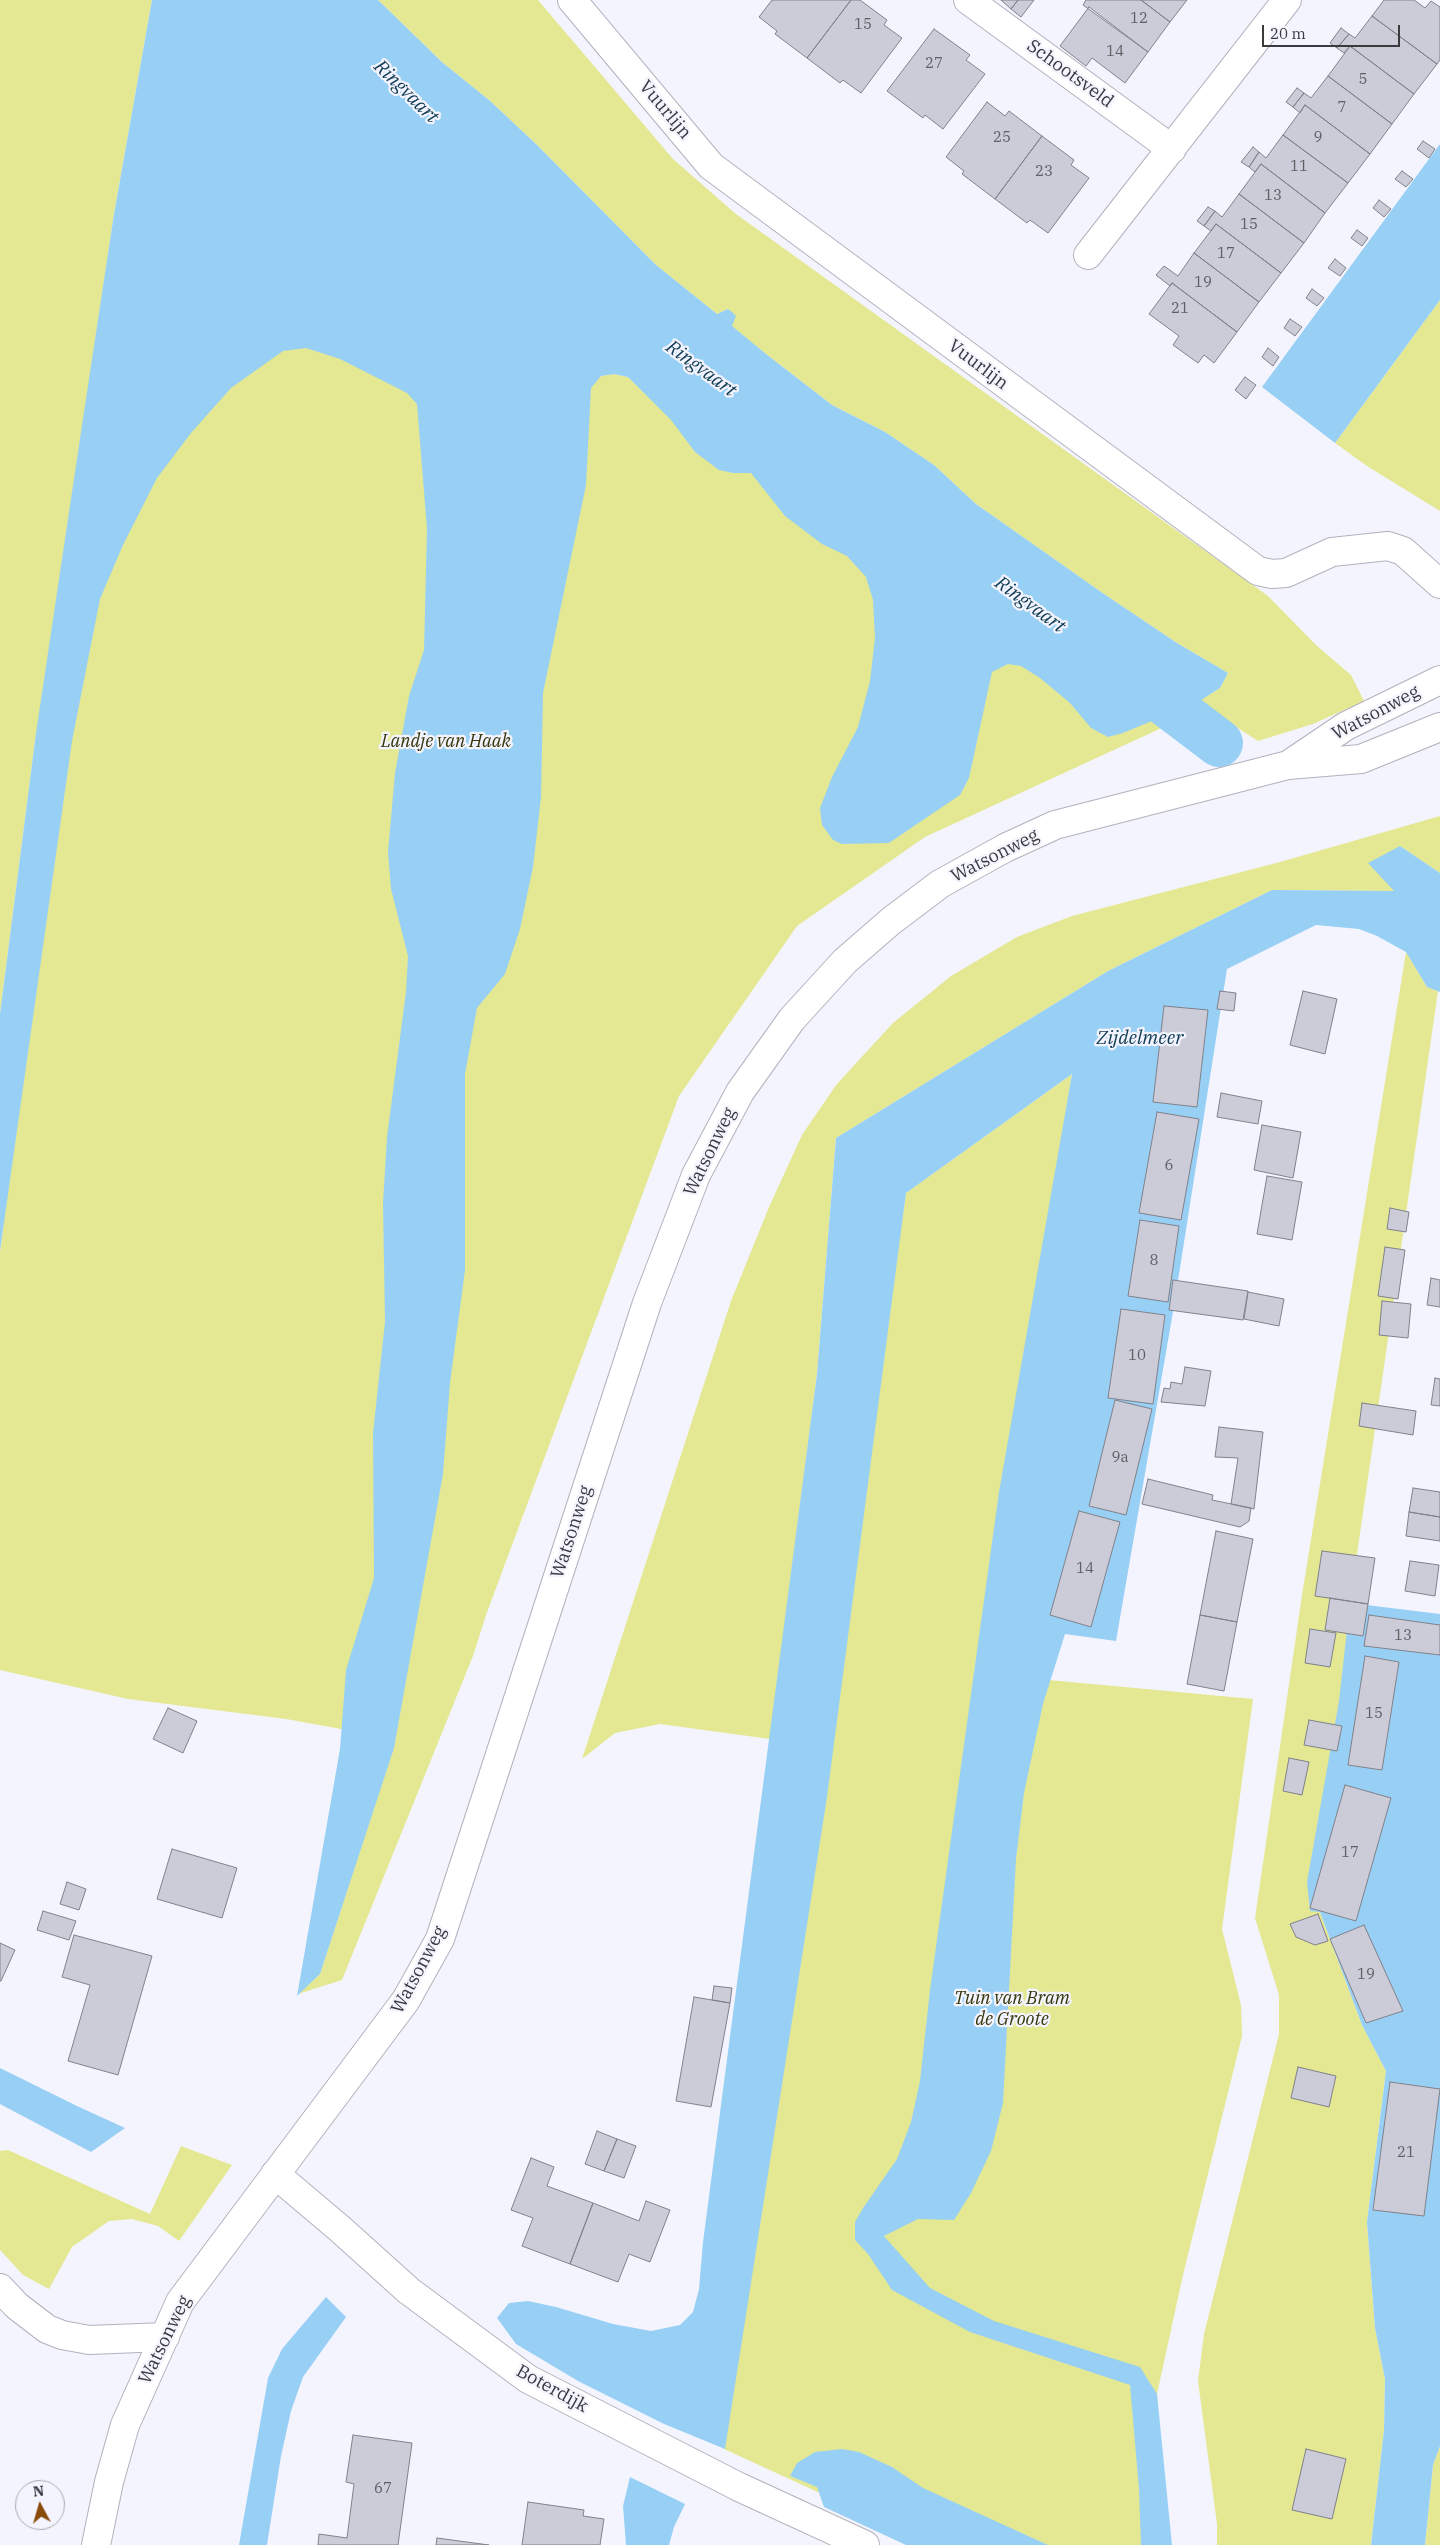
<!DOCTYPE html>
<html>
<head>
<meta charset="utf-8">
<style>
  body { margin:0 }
  #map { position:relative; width:1440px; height:2545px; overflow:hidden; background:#f4f4fe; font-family:"IBM Plex Serif",serif }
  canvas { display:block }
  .north { position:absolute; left:15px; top:2480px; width:50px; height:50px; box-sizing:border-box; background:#f4f4fe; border:1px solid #a9a9b1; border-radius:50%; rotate:354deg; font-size:14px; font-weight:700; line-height:20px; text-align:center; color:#39393e }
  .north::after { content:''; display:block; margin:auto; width:18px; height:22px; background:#884b0a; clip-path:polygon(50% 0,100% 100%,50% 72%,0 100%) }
  .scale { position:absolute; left:1262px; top:25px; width:138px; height:22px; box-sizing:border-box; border:2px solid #39393e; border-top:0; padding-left:6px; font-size:15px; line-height:18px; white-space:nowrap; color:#39393e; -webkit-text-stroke:4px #f4f4fe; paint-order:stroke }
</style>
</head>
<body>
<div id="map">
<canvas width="1440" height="2545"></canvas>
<div class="north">N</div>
<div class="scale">20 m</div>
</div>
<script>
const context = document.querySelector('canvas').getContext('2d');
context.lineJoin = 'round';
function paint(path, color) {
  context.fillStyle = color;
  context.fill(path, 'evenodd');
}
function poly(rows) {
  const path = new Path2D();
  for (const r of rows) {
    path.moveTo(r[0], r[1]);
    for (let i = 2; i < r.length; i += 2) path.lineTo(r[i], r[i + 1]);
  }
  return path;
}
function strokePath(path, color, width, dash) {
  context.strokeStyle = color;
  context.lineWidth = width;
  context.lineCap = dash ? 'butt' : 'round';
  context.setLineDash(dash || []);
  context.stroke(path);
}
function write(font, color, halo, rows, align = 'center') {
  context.font = font + ' "IBM Plex Serif",serif';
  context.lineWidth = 4.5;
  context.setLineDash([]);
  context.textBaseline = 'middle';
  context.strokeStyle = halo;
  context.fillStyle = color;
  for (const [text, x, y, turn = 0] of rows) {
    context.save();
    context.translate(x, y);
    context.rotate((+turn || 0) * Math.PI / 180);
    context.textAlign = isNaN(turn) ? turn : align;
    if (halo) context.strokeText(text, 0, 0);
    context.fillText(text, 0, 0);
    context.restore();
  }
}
paint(poly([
  [0,0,152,0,114,214,91,370,157,0,601,376,614,374,628,377,669,417,1168,725,925,837,797,926,679,1096,486,1615,473,1656,342,1980,298,1994,320,1974,396,1739,286,1719,128,1699,0,1670,0,1251,4,1222,36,733,0,1014],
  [378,0,538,0,673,159,736,214,1268,596,1316,645,1351,675,1364,701,1313,724,1258,741,1197,702,1220,688,1228,673,1177,643,1104,594,976,504,934,465,885,432,832,405,766,354,731,326,728,309,717,314,656,265,536,144,489,100,443,63],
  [1440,300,1440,511,1367,466,1335,443],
  [1440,816,1440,873,1400,846,1394,891,1272,890,1108,971,836,1138,817,1374,770,1739,660,1724,615,1733,582,1759,731,1301,769,1207,802,1135,836,1085,893,1023,951,976,1017,937,1072,916,1280,862],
  [1406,952,1427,987,1438,991,1350,1603,1320,1912,1362,2025,1386,2071,1367,2222,1375,2328,1385,2379,1384,2430,1371,2545,1217,2545,1217,2524,1198,2381,1204,2334,1279,2034,1279,1995,1255,1918,1302,1595],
  [1072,1074,974,1673,1253,1699,1222,1929,1241,2005,1242,2036,1183,2275,1157,2394,1168,2545,933,2545,724,2449,906,1193],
  [181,2146,232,2165,179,2241,158,2226,132,2219,109,2221,72,2247,49,2289,23,2275,0,2250,0,2151,8,2150,150,2214],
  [1440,2446,1440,2545,1425,2545,1433,2465]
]), '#e4e892');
paint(poly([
  [152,0,378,0,443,63,489,100,536,144,656,265,717,314,728,309,732,312,736,316,732,326,766,354,832,405,885,432,934,465,976,504,1104,594,1177,643,1228,673,1220,688,1198,702,1238,729,1208,740,1171,713,1123,733,1108,737,1091,728,1070,703,1040,678,1021,666,1008,664,992,672,969,778,960,795,889,843,842,844,833,840,822,825,820,808,832,777,858,727,870,681,875,638,873,600,866,577,847,556,822,544,785,516,751,473,733,473,719,470,695,452,671,420,628,377,614,374,601,376,591,388,586,485,543,693,541,797,533,867,520,929,505,974,477,1008,465,1074,465,1270,450,1383,443,1474,394,1748,320,1974,297,1996,340,1749,346,1670,374,1578,373,1433,385,1322,383,1203,387,1137,406,992,408,956,391,889,388,852,395,773,409,696,424,650,427,529,417,404,407,393,340,359,306,348,283,351,231,388,191,433,157,478,123,545,100,599,72,741,0,1251,0,1014,36,733,84,412,114,214],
  [1440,144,1440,300,1335,443,1262,387],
  [1400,846,1440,873,1440,992,1427,987,1406,952,1377,936,1359,929,1316,925,1227,969,1174,1306,1116,1641,1065,1634,1043,1704,1024,1793,1016,1859,1003,2103,991,2151,971,2193,954,2220,918,2219,884,2236,930,2288,994,2321,1140,2367,1157,2394,1172,2545,1141,2545,1139,2489,1130,2385,970,2332,892,2290,868,2254,855,2240,855,2222,863,2208,897,2159,911,2122,920,2081,930,1990,999,1492,1072,1074,906,1193,827,1797,725,2449,664,2424,578,2381,516,2344,497,2318,509,2303,528,2301,556,2307,613,2324,651,2331,680,2325,693,2312,699,2289,703,2242,817,1374,836,1138,1108,971,1272,890,1394,891,1368,863],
  [1350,1603,1440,1614,1440,2446,1433,2465,1425,2545,1371,2545,1384,2430,1385,2379,1375,2328,1367,2222,1386,2071,1362,2025,1320,1912,1310,1911,1307,1882,1339,1701],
  [0,2068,77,2106,125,2128,91,2152,0,2104],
  [326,2297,346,2317,303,2377,291,2411,281,2456,267,2545,239,2545,268,2378,282,2349],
  [842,2449,859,2452,892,2467,923,2488,1048,2545,906,2545,824,2507,817,2487,790,2476,797,2463,815,2452],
  [630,2477,685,2504,674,2527,669,2545,626,2545,623,2506]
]), '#98d0f5');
strokePath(poly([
  [1161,699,1219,743]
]), '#98d0f5', 48);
const building = poly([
  [772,0,851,0,807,58,775,34,777,31,759,17,772,0],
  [851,0,860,0,887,20,884,25,902,38,861,93,843,80,840,83,807,58,851,0],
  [1001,0,1018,0,1011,9,1001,0],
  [1018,0,1034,0,1021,17,1011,9,1018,0],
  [1086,0,1141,0,1170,22,1148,52,1083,5,1086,0],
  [1141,0,1187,0,1170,22,1141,0],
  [1384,0,1414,0,1425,8,1431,1,1440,7,1440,60,1437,64,1372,16,1384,0],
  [1089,7,1148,52,1125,83,1092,58,1086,66,1060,46,1089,7],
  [1372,16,1437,64,1414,94,1350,46,1344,53,1337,48,1349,34,1355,38,1372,16],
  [1341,28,1349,34,1337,48,1330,43,1341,28],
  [934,29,970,55,966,60,985,74,943,129,925,115,923,118,887,91,934,29],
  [1350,46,1414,94,1392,124,1328,76,1350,46],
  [1328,76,1392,124,1370,154,1305,105,1300,113,1293,107,1304,93,1311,98,1328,76],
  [1297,88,1304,93,1293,107,1286,102,1297,88],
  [987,102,1005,116,1009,111,1042,136,995,199,962,174,964,171,946,157,987,102],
  [1305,105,1370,154,1348,183,1283,135,1305,105],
  [1283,135,1348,183,1325,213,1261,164,1255,172,1249,167,1259,152,1266,158,1283,135],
  [1042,136,1074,160,1071,165,1089,178,1048,233,1030,220,1027,223,995,199,1042,136],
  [1423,141,1435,149,1429,158,1417,149,1423,141],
  [1253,147,1259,152,1249,167,1241,162,1253,147],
  [1261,164,1325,213,1304,243,1239,194,1261,164],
  [1402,171,1413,179,1406,187,1395,179,1402,171],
  [1239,194,1304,243,1281,273,1216,224,1211,231,1204,226,1215,211,1222,217,1239,194],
  [1379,200,1391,209,1384,217,1373,208,1379,200],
  [1208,207,1215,211,1204,226,1197,221,1208,207],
  [1216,224,1281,273,1259,302,1194,253,1216,224],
  [1357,230,1368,238,1362,246,1351,238,1357,230],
  [1194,253,1259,302,1237,332,1172,283,1170,286,1156,275,1164,266,1178,276,1194,253],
  [1335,259,1346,268,1340,276,1328,268,1335,259],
  [1172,283,1237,332,1214,363,1204,355,1198,363,1173,345,1179,336,1149,314,1172,283],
  [1312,289,1324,298,1317,306,1306,298,1312,289],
  [1290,319,1302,327,1295,336,1284,328,1290,319],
  [1268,348,1279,357,1273,366,1262,357,1268,348],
  [1245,377,1256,385,1246,399,1235,390,1245,377],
  [1220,991,1236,993,1234,1011,1217,1009,1220,991],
  [1303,991,1337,999,1325,1054,1290,1045,1303,991],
  [1164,1006,1208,1010,1197,1107,1153,1102,1164,1006],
  [1221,1093,1262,1101,1258,1124,1217,1117,1221,1093],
  [1157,1112,1199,1119,1181,1220,1139,1213,1157,1112],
  [1262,1125,1301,1132,1293,1178,1254,1170,1262,1125],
  [1267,1176,1302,1182,1292,1240,1257,1234,1267,1176],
  [1390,1208,1409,1212,1406,1232,1387,1229,1390,1208],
  [1140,1220,1179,1226,1168,1302,1128,1296,1140,1220],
  [1385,1247,1405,1250,1398,1299,1378,1296,1385,1247],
  [1431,1278,1440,1280,1440,1307,1427,1305,1431,1278],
  [1173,1280,1248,1291,1243,1320,1169,1310,1173,1280],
  [1248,1292,1284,1299,1279,1326,1244,1319,1248,1292],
  [1382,1301,1411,1304,1408,1338,1379,1335,1382,1301],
  [1121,1309,1165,1315,1153,1404,1108,1398,1121,1309],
  [1185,1367,1211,1371,1205,1406,1161,1402,1164,1388,1170,1389,1171,1382,1182,1384,1185,1367],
  [1435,1378,1440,1379,1440,1406,1431,1405,1435,1378],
  [1115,1400,1152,1409,1126,1515,1089,1506,1115,1400],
  [1362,1403,1416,1411,1413,1435,1359,1426,1362,1403],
  [1219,1427,1263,1432,1254,1509,1231,1504,1238,1458,1215,1457,1219,1427],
  [1148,1479,1213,1495,1212,1500,1251,1508,1249,1521,1240,1527,1142,1504,1148,1479],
  [1413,1488,1440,1492,1440,1517,1409,1512,1413,1488],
  [1079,1511,1120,1522,1091,1627,1050,1615,1079,1511],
  [1409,1512,1440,1517,1440,1541,1406,1536,1409,1512],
  [1216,1531,1253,1539,1237,1622,1200,1615,1216,1531],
  [1322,1551,1375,1558,1368,1604,1315,1596,1322,1551],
  [1410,1561,1439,1565,1435,1596,1405,1591,1410,1561],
  [1330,1598,1368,1604,1363,1636,1325,1630,1330,1598],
  [1200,1615,1237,1622,1224,1691,1187,1684,1200,1615],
  [1369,1615,1440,1625,1440,1655,1364,1646,1369,1615],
  [1310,1629,1336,1633,1330,1667,1305,1663,1310,1629],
  [1365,1656,1399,1662,1382,1770,1348,1765,1365,1656],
  [168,1708,197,1721,183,1753,153,1739,168,1708],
  [1309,1720,1342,1726,1337,1751,1304,1745,1309,1720],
  [1289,1758,1309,1762,1302,1795,1283,1791,1289,1758],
  [1345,1785,1391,1798,1356,1921,1310,1908,1345,1785],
  [172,1849,237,1868,222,1918,157,1899,172,1849],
  [67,1882,86,1889,79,1910,60,1904,67,1882],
  [43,1911,76,1921,69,1940,37,1930,43,1911],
  [1318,1914,1328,1941,1315,1945,1296,1937,1290,1924,1318,1914],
  [1364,1925,1403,2011,1366,2023,1330,1939,1364,1925],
  [74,1935,152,1956,118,2075,68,2061,90,1985,62,1977,74,1935],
  [0,1943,15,1950,1,1981,0,1981,0,1943],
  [714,1986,732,1988,730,2003,712,2000,714,1986],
  [694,1997,730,2003,711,2107,676,2101,694,1997],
  [1298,2067,1336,2076,1329,2107,1291,2098,1298,2067],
  [1390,2082,1440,2089,1424,2216,1373,2210,1390,2082],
  [597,2131,617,2139,604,2171,585,2164,597,2131],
  [617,2139,636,2146,624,2178,604,2171,617,2139],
  [531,2158,554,2167,547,2186,593,2203,570,2264,522,2246,533,2218,511,2210,531,2158],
  [646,2201,670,2210,650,2262,629,2254,618,2282,570,2264,593,2203,639,2221,646,2201],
  [353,2435,412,2443,398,2545,318,2545,319,2534,347,2538,354,2484,346,2482,353,2435],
  [1306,2449,1346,2459,1332,2519,1292,2510,1306,2449],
  [528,2502,584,2510,583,2516,604,2519,600,2545,522,2545,528,2502],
  [437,2538,489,2545,436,2545,437,2538]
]);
paint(building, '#cbccd7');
strokePath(building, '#80818b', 1);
const minor = poly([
  [572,0,711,166,1258,571,1272,574,1286,573,1332,552,1388,546,1403,551,1440,584],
  [968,0,1172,149],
  [1088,255,1287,0],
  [1291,763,1346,726,1440,680],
  [275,2174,339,2228,409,2291,528,2379,739,2487,865,2545],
  [0,2288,17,2306,47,2329,62,2335,89,2340,165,2337],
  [96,2545,109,2482,125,2425,180,2302,406,2000,440,1939,647,1303,696,1175,740,1092,792,1019,845,961,891,921,940,884,1005,848,1055,825,1288,765,1361,759,1440,727]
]);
strokePath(minor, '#b2b2be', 30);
strokePath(minor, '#fff', 28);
write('15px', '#5e5e64', null, [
  ["12",1139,19],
  ["15",863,25],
  ["14",1115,52],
  ["27",934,64],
  ["5",1363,80],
  ["7",1342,108],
  ["25",1002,138],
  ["9",1318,138],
  ["11",1299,167],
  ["23",1044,172],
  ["13",1273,196],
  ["15",1249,225],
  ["17",1226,254],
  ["19",1203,283],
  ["21",1180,309],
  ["6",1169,1166],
  ["8",1154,1261],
  ["10",1137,1356],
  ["9a",1120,1458],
  ["14",1085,1569],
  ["13",1403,1636],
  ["15",1374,1714],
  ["17",1350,1853],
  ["19",1366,1975],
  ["21",1406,2153],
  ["67",383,2489]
]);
write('18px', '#39393e', '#f4f4fe', [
  ["Schootsveld",1070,74,36],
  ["Vuurlijn",665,110,50],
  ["Vuurlijn",978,365,37],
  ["Watsonweg",1376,713,-28],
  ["Watsonweg",995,856,-27],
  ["Watsonweg",710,1152,-64],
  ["Watsonweg",572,1532,-72],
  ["Watsonweg",419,1970,-62],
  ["Watsonweg",165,2340,-64],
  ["Boterdijk",552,2389,29]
]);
write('italic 18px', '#353609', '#f4f4fe', [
  ["Landje van Haak",446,742],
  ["Tuin van Bram",1012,1999],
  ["de Groote",1012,2020]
]);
write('italic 19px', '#0f3c54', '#f4f4fe', [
  ["Ringvaart",406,92,44],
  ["Ringvaart",701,369,36],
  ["Ringvaart",1030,605,36],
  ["Zijdelmeer",1140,1039]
]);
</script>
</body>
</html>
